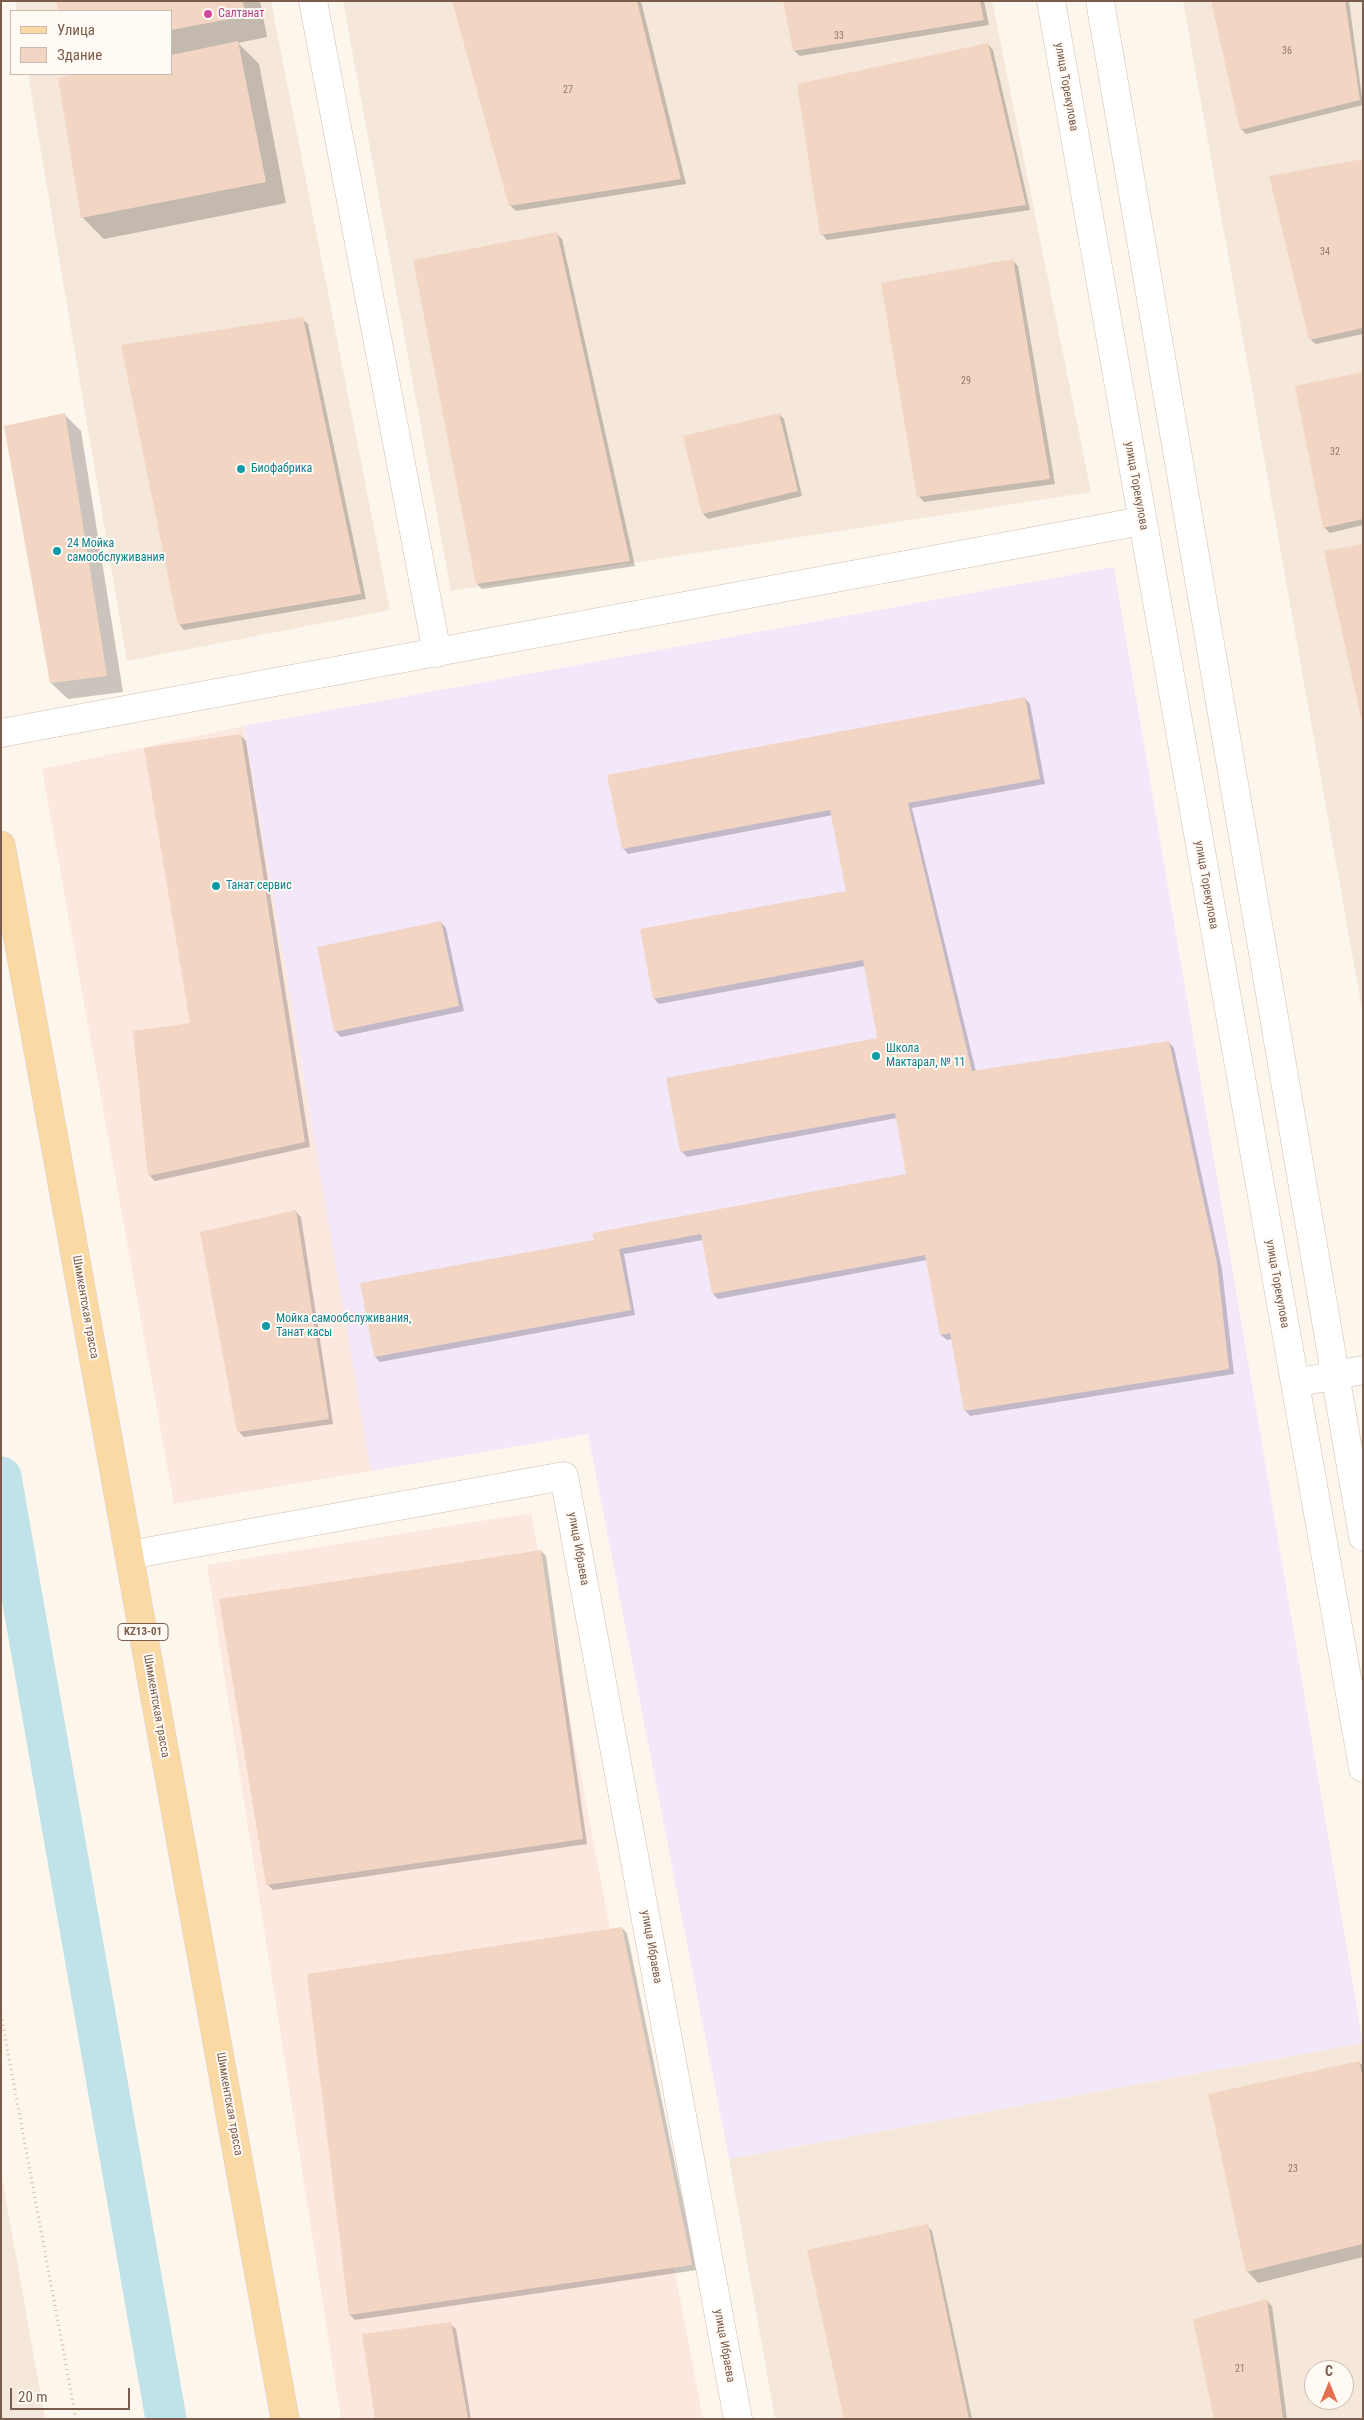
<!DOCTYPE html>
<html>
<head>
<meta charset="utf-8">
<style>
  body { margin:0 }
  #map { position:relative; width:1364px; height:2420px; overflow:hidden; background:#fdf6ec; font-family:"Roboto Condensed",sans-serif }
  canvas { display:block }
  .frame { position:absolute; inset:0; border:2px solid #7a5c4d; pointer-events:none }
  .legend { position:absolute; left:10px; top:10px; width:162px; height:65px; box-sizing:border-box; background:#fffaf3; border:1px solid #cabbb1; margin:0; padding:6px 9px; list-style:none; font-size:15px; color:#7a5c4d }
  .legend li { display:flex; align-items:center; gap:10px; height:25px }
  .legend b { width:25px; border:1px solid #cabbb1 }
  .north { position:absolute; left:1304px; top:2360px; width:50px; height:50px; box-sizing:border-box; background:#fffaf3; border:1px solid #cabbb1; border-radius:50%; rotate:0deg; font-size:14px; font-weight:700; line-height:20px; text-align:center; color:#7a5c4d }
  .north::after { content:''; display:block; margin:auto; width:18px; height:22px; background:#e76f51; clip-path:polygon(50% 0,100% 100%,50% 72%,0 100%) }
  .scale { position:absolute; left:10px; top:2388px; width:120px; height:22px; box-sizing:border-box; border:2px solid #7a5c4d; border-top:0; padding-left:6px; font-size:15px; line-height:18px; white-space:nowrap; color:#7a5c4d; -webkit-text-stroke:4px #fffaf3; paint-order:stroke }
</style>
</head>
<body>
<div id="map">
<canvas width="1364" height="2420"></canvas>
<div class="frame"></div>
<ul class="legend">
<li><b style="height:6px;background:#fbd9a5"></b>Улица</li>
<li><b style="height:14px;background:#f3d5c3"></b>Здание</li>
</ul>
<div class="north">С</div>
<div class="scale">20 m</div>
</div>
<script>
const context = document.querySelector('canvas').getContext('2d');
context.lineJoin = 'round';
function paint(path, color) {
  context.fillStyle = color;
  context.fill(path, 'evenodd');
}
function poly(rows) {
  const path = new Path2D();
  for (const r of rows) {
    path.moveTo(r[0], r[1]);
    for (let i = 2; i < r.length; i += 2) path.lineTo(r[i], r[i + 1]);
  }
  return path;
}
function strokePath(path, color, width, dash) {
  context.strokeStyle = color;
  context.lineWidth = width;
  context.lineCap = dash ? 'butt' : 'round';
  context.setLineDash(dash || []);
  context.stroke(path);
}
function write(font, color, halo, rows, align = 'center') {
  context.font = font + ' "Roboto Condensed",sans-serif';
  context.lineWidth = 4;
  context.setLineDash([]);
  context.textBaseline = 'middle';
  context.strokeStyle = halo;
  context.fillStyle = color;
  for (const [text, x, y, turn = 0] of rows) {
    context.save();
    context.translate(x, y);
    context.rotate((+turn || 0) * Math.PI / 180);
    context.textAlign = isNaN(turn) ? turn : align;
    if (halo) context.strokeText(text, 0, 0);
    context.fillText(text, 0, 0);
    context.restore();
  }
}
paint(poly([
  [16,1,271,1,390,610,127,661,28,74,171,74,171,11,17,11],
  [343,1,992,1,1091,492,451,591],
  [1183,1,1363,1,1363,1015],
  [1363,2043,1363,2419,775,2419,729,2159],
  [1314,2370,1344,2370,1344,2400,1314,2400],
  [1,2172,45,2419,1,2419]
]), '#f5e8da');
paint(poly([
  [244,726,371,1471,174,1504,42,769],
  [531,1513,703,2419,341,2419,207,1565]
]), '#fde8e0');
paint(poly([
  [1114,567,1363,2043,729,2159,588,1434,371,1471,244,726]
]), '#f3e8fa');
paint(poly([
  [57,1,260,1,267,37,238,43,259,64,286,203,104,239,83,218,60,79,85,74,171,74,171,11,59,11],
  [454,1,641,1,686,184,516,211,510,205],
  [784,1,984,1,989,25,800,56,794,51],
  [1213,1,1349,1,1363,105,1246,134,1241,129],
  [988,44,993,50,1030,210,827,240,822,234],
  [1363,161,1363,334,1316,344,1310,339],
  [557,234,562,239,635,566,482,589,477,584],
  [1012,260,1018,266,1055,484,924,502,919,496],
  [302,319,308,324,366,599,184,630,179,624],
  [1363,373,1363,525,1330,533,1324,527],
  [779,414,784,419,802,496,708,519,703,514],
  [65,415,81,431,123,692,68,699,51,683],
  [1025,698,1030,704,1045,784,912,808,976,1072,1169,1042,1174,1048,1222,1269,1234,1374,970,1416,965,1410,952,1339,947,1340,941,1335,927,1260,718,1299,713,1294,703,1240,624,1254,635,1315,380,1362,375,1357,595,1241,907,1175,897,1118,687,1157,682,1152,668,1079,879,1039,865,966,659,1004,654,999,847,892,833,815,628,854,623,848],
  [241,736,246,741,310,1147,155,1181,150,1176,134,1032,192,1024],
  [441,922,446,928,464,1011,341,1037,335,1031],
  [296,1212,301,1217,333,1424,244,1437,239,1432],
  [541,1551,546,1556,587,1844,273,1890,267,1884],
  [622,1928,627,1933,697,2270,355,2320,350,2315],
  [1359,2062,1363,2066,1363,2257,1258,2283,1247,2271],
  [927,2226,932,2231,972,2419,845,2419],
  [1267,2301,1272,2306,1287,2419,1216,2419],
  [450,2324,456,2329,471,2419,377,2419]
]), '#0003');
strokePath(poly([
  [1,1477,166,2419]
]), '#bfe3e8', 41);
paint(poly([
  [56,1,243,1,246,16,171,30,171,11,58,11],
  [452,1,637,1,681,179,509,206],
  [783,1,980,1,984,20,793,51],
  [1211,1,1345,1,1360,100,1240,130],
  [238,41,266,182,81,218,58,78,79,74,171,74,171,55],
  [988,43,1026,205,820,235,797,84],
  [1363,159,1363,328,1309,340,1269,176],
  [557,232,630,561,476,584,413,260],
  [1013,259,1050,479,917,497,881,283],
  [303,317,361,594,178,625,121,345],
  [1363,372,1363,519,1323,528,1295,386],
  [65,413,107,676,50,683,4,426],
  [779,413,798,491,702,514,683,436],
  [1363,544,1363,722,1362,722,1324,551],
  [1025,697,1040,779,908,803,972,1071,1169,1041,1217,1263,1229,1369,964,1411,950,1333,940,1335,925,1255,712,1294,701,1234,619,1249,631,1310,374,1357,360,1283,594,1240,592,1233,906,1174,895,1113,680,1152,666,1078,877,1038,863,960,653,999,640,929,846,891,830,810,622,849,607,775],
  [241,734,305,1142,148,1176,133,1031,190,1023,144,748],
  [441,921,459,1006,334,1032,317,947],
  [296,1210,329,1419,237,1432,200,1232],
  [541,1550,583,1839,266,1885,219,1599],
  [622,1927,692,2265,349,2315,307,1974],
  [1359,2061,1363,2078,1363,2244,1246,2272,1208,2094],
  [928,2224,969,2419,844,2419,807,2250],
  [1267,2299,1283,2419,1214,2419,1193,2319],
  [451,2322,468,2419,375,2419,362,2334]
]), '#f3d5c3');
const minor = poly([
  [313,1,437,653],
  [1051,1,1363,1768],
  [1100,1,1363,1537],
  [1,733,1142,521],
  [1295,1383,1363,1370],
  [129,1555,564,1476,738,2419]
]);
const primary = poly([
  [1,845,285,2419]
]);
strokePath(minor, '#d1beb0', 29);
strokePath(primary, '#dad1cd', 29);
strokePath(poly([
  [1,2015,76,2419]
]), '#d9b8a5', 3, [1, 4]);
strokePath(minor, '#fff', 28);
strokePath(primary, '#fbd9a5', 28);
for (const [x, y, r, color] of [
  [208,14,5,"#d1479c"],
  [241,469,5,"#0f9aa8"],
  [57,551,5,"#0f9aa8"],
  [216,886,5,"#0f9aa8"],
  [876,1056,5,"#0f9aa8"],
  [266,1326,5,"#0f9aa8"]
]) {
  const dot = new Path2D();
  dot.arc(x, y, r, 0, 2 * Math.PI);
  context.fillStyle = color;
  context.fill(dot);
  strokePath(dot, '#fffaf3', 2);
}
write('10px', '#987a6a', null, [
  ["33",839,36],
  ["36",1287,51],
  ["27",568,90],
  ["34",1325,252],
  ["29",966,381],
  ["32",1335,452],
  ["23",1293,2169],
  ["21",1240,2369]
]);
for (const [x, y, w] of [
  [143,1632,50]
]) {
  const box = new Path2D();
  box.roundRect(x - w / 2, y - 8.5, w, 17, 4);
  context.fillStyle = '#fffaf3';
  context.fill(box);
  strokePath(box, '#7a5c4d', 1);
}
write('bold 11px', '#7a5c4d', null, [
  ["KZ13-01",143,1632]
]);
write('12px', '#b23c85', '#fffaf3', [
  ["Салтанат",218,14]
], 'left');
write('12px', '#7a5c4d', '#fffaf3', [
  ["улица Торекулова",1066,87,80],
  ["улица Торекулова",1136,486,80],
  ["улица Торекулова",1206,885,80],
  ["улица Торекулова",1277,1284,80],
  ["Шимкентская трасса",85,1307,80],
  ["улица Ибраева",578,1549,80],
  ["Шимкентская трасса",156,1706,80],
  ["улица Ибраева",651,1947,80],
  ["Шимкентская трасса",229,2104,80],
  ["улица Ибраева",724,2346,80]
]);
write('12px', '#0d838f', '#fffaf3', [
  ["Биофабрика",251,469],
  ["24 Мойка",67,544],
  ["самообслуживания",67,558],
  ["Танат сервис",226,886],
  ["Школа",886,1049],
  ["Мактарал, № 11",886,1063],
  ["Мойка самообслуживания,",276,1319],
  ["Танат касы",276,1333]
], 'left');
</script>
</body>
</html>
